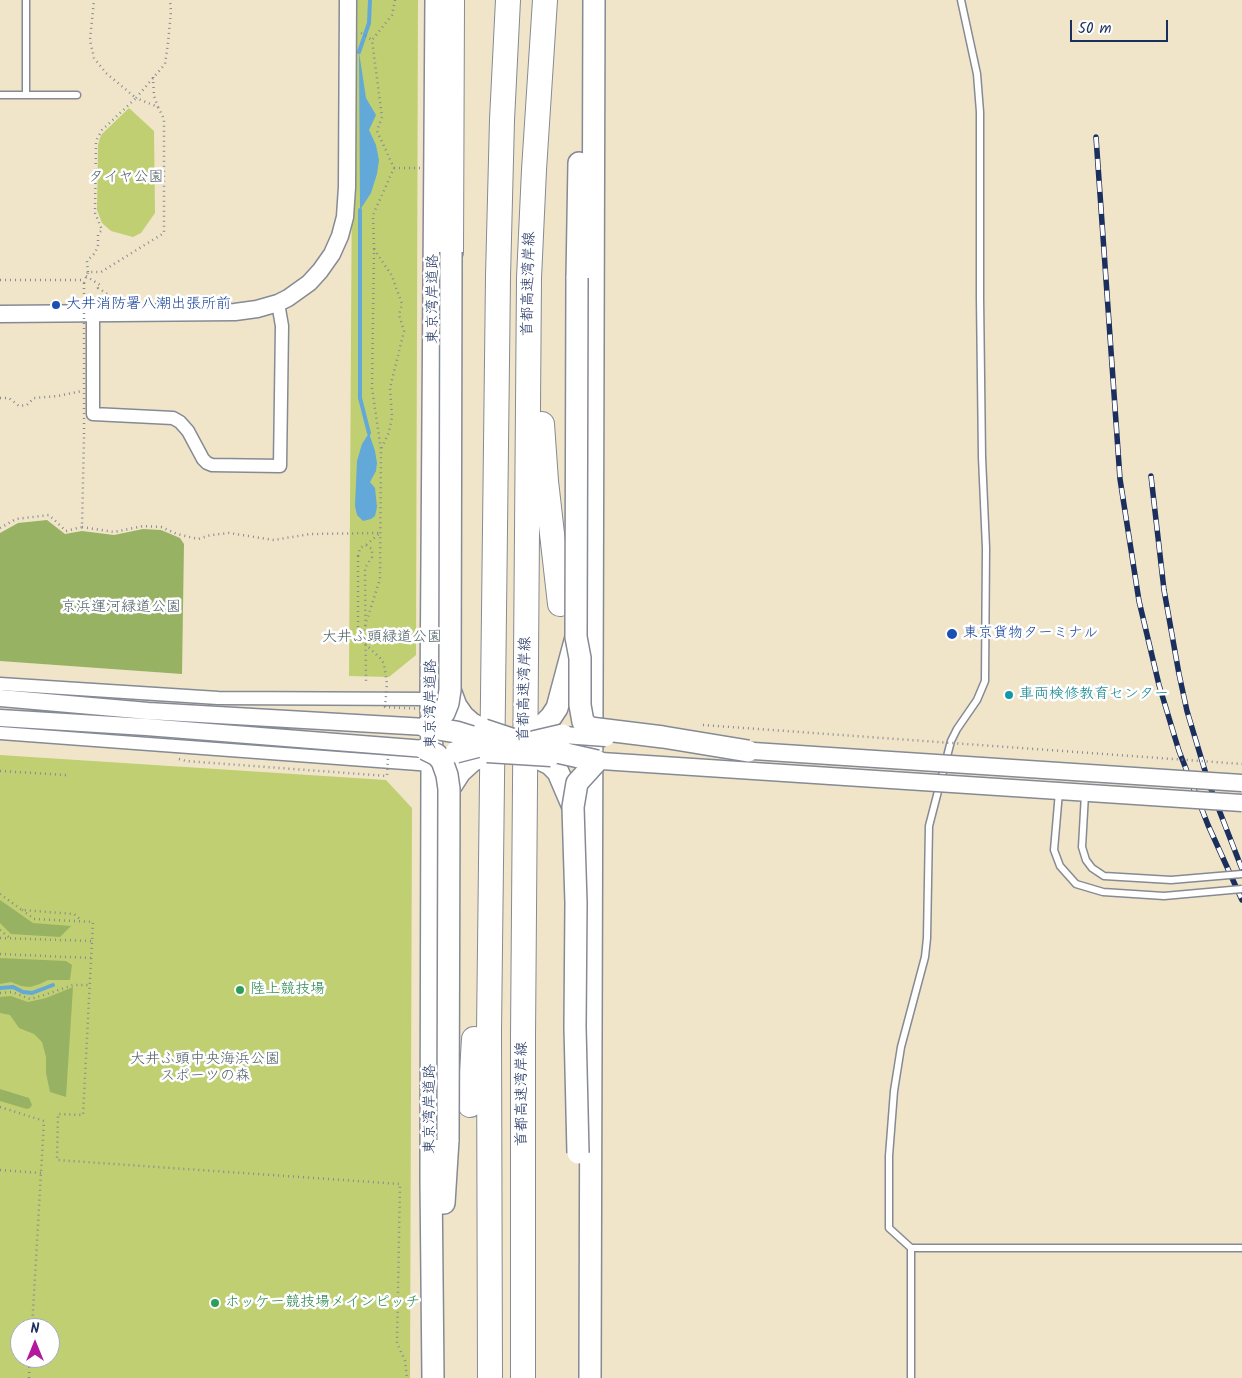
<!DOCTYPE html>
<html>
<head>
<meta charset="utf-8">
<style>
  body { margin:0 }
  #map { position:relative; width:1242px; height:1378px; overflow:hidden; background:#f0e5c9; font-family:Kalam,sans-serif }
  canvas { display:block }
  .north { position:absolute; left:10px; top:1318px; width:50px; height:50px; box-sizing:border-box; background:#fff; border:1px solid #a4acbf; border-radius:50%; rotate:0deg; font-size:14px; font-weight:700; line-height:20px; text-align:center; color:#1b2f5e }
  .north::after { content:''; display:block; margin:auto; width:18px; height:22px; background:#b5179e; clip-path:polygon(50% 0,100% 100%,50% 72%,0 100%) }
  .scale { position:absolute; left:1070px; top:20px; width:98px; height:22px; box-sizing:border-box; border:2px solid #1b2f5e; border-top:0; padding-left:6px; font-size:15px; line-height:18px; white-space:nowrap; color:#1b2f5e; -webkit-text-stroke:4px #fff; paint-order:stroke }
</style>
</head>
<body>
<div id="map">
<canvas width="1242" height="1378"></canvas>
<div class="north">N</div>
<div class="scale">50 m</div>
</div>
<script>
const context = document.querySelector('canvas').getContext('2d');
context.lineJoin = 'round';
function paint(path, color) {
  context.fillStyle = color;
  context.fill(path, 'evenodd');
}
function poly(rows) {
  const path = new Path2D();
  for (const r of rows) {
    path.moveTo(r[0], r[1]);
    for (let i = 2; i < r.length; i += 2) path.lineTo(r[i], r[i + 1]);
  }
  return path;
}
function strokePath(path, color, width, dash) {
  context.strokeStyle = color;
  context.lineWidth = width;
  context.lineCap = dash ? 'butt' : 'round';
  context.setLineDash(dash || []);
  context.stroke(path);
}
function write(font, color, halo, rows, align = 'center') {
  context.font = font + ' Kalam,"Klee One",sans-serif';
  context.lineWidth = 5;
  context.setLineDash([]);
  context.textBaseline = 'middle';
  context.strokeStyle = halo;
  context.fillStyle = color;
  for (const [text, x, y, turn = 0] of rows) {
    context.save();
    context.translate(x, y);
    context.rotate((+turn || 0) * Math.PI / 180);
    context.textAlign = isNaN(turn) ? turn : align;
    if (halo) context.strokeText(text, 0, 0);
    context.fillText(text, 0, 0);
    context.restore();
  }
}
paint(poly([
  [353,0,418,0,416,655,389,677,349,676],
  [129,108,154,131,155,213,141,233,133,237,111,231,102,223,97,210,98,145,100,138,102,134],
  [0,755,386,780,412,808,410,1378,0,1378],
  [20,1328,50,1328,50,1358,20,1358]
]), '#c0cf72');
paint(poly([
  [47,520,65,534,82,531,114,535,143,529,161,530,180,538,184,544,182,674,0,661,0,533,18,523],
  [0,900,33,923,71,926,60,937,11,934,0,923],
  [0,958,66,961,72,965,70,980,48,980,40,984,30,987,21,986,11,982,0,984],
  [73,987,66,1097,50,1092,46,1073,46,1057,42,1042,34,1034,19,1028,10,1015,0,1013,0,997,11,996,28,1002,46,998],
  [0,1089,29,1098,32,1105,30,1108,27,1109,0,1101]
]), '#98b264');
paint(poly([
  [359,52,366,98,376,115,369,130,376,145,379,160,377,174,371,193,360,210],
  [369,433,375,451,377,463,376,471,370,482,375,488,377,507,375,516,371,519,363,521,357,515,355,506,357,461,362,444]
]), '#62a8d8');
strokePath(poly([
  [359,52,369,23,370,0],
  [360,210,360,398,369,433],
  [0,988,13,987,23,992,32,993,53,985]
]), '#62a8d8', 4);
const service = poly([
  [26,0,26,95],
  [961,0,977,74,980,112,980,298,982,457,986,548,985,681,977,700,957,729,951,741,929,826,927,938,925,957,901,1047,894,1091,889,1156,889,1228,911,1248,1242,1248],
  [0,95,77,95],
  [911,1378,911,1248]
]);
const minor = poly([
  [93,313,93,414,173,418,180,422,188,431,203,459,207,463,212,465,280,466,282,326,278,303],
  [0,684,218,698,431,699],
  [0,733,432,765]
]);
const tertiary = poly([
  [0,314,235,312,257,309,278,303,288,298,309,283,320,271,332,254,340,236,345,217,347,187,348,0],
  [0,698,148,711,426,727],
  [0,718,146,727,425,749]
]);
const trunk = poly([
  [577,278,579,163],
  [450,690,456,706,463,716,472,724,484,730],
  [528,733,545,723,551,717,557,708,576,637],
  [536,757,550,764,558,772,573,807],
  [449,789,460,772,472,761,487,754],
  [444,1203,448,1140],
  [433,1378,431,1179,432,765,431,699,436,0],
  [590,1378,594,0]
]);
const motorway = poly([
  [451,252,452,0],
  [542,424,546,481,560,604],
  [470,1105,474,1039],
  [490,1378,489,1031,498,277,502,120,508,0],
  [523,1378,523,1037,529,278,534,170,545,0]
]);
strokePath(service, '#868a94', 9);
strokePath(minor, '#868a94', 15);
strokePath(tertiary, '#868a94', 19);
strokePath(trunk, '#868a94', 24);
strokePath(motorway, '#868a94', 26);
strokePath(poly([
  [361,33,372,40],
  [153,77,154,96,158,107],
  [394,168,420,168],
  [374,249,392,276,402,304,399,315,404,331,390,388,392,417,389,432,381,449],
  [88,272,87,261,95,253,98,245,98,234,102,230,95,213,96,141,102,130,136,98,106,73,94,58,90,40,94,0],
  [86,276,100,285,98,288,112,297,112,299],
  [0,280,84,280],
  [84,283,88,272,101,272,164,233,164,119,158,107,136,98,165,64,168,43,171,11,170,0],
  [0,398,9,398,19,406,27,405,34,398,58,396,82,391],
  [82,527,114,532,143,526,161,527,177,534,198,539,211,535,229,533,274,540,310,534,380,533,366,545],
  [0,528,16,519,49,515,66,531,82,527,84,435],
  [358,556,360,548,366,545,372,549,372,557,365,568,366,682],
  [365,626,380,579,381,450,372,388,374,248,373,215,394,168,377,131,382,117,372,40,392,15,395,0],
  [0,771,66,775],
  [0,894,22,910,74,914,81,920],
  [22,910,34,919,93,922,83,1115,58,1114,57,1160,400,1184,397,1343,405,1361,407,1378],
  [0,930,10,938],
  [0,938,92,941],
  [0,954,91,958],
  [0,993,12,992,30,999,44,995,73,985,90,985],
  [0,1107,44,1121,32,1328],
  [0,1170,41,1173],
  [29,1378,30,1358]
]), '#868a94', 2.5, [1, 4]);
strokePath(service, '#fff', 6);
strokePath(minor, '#fff', 12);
strokePath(tertiary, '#fff', 16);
strokePath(trunk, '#fff', 21);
strokePath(motorway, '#fff', 24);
const rail = poly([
  [1096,137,1120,479,1139,601,1159,685,1179,751,1208,825,1242,900],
  [1151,476,1164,590,1179,674,1187,711,1209,784,1242,869]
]);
strokePath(rail, '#1b2f5e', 5.5);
strokePath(rail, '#fff', 4, [11]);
const serviceBridge = poly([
  [1059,792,1054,850,1060,866,1076,884,1103,892,1164,896,1242,889],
  [1085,794,1082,847,1086,860,1092,868,1104,876,1171,880,1242,874]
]);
const tertiaryBridge = poly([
  [563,735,606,738],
  [738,750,1242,783],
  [487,754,551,758],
  [586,760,1242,803]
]);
const trunkBridge = poly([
  [577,278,576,637,580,658,580,705,583,722,590,728,663,737,748,751],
  [426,727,444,713,448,703,450,690,451,252],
  [426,727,456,732,498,745],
  [484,730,535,747,597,761],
  [529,743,563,735],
  [425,749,437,755,442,761,447,775,449,789,448,1140],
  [456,752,491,743],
  [578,1153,575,1027,576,903,573,807,577,783,597,761]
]);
strokePath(serviceBridge, '#868a94', 9, []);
strokePath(tertiaryBridge, '#868a94', 19, []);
strokePath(trunkBridge, '#868a94', 24, []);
strokePath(poly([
  [84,283,84,435],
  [358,556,358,631,363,642,380,658,384,664,387,684,385,707,422,709],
  [703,725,1242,764],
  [179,759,186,761,387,776,388,757]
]), '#868a94', 2.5, [1, 4]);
strokePath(serviceBridge, '#fff', 6);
strokePath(tertiaryBridge, '#fff', 16);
strokePath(trunkBridge, '#fff', 21);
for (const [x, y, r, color] of [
  [56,305,5,"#1a4fb4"],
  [952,634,6,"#1a4fb4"],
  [1009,695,5,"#0f9aa8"],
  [240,990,5,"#2e9e5b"],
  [215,1303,5,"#2e9e5b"]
]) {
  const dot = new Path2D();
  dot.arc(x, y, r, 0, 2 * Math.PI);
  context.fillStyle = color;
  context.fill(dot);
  strokePath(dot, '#fff', 2);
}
write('15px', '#4d5f64', '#fff', [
  ["タイヤ公園",126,178],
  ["京浜運河緑道公園",121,608],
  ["大井ふ頭緑道公園",382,638],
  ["大井ふ頭中央海浜公園",205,1060],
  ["スポーツの森",205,1077]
]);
write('15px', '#1b2f5e', '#fff', [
  ["首都高速湾岸線",530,284,-89],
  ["東京湾岸道路",434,299,-90],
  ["首都高速湾岸線",526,689,-89],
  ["東京湾岸道路",432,704,-90],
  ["首都高速湾岸線",523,1094,-90],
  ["東京湾岸道路",431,1109,-90]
]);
write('15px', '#164399', '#fff', [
  ["大井消防署八潮出張所前",66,305],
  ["東京貨物ターミナル",963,634]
], 'left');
write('15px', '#0d838f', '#fff', [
  ["車両検修教育センター",1019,695]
], 'left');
write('15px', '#27864d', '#fff', [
  ["陸上競技場",250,990],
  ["ホッケー競技場メインピッチ",225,1303]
], 'left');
</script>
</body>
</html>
